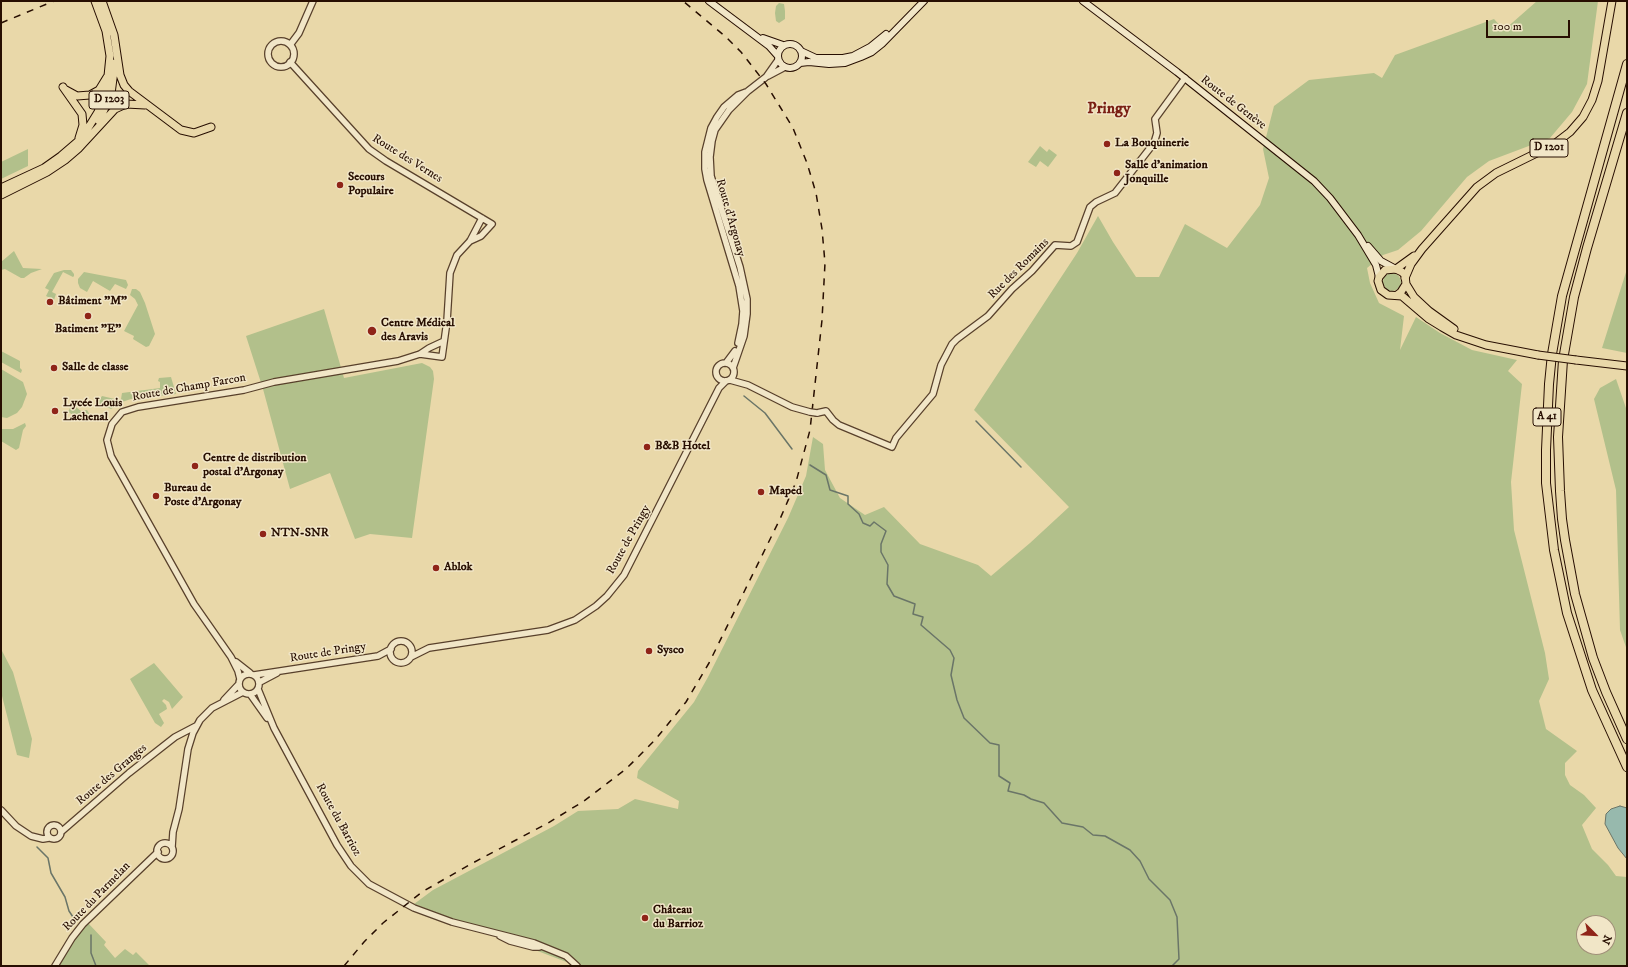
<!DOCTYPE html>
<html>
<head>
<meta charset="utf-8">
<style>
  body { margin:0 }
  #map { position:relative; width:1628px; height:967px; overflow:hidden; background:#e9d8a9; font-family:"IM FELL DW Pica",serif }
  canvas { display:block }
  .frame { position:absolute; inset:0; border:2px solid #270e01; pointer-events:none }
  .north { position:absolute; left:1576px; top:915px; width:40px; height:40px; box-sizing:border-box; background:#f1e6c7; border:1px solid #a09078; border-radius:50%; rotate:114deg; font-size:11px; font-weight:700; line-height:16px; text-align:center; color:#270e01 }
  .north::after { content:''; display:block; margin:auto; width:14px; height:18px; background:#8f2418; clip-path:polygon(50% 0,100% 100%,50% 72%,0 100%) }
  .scale { position:absolute; left:1486px; top:20px; width:84px; height:18px; box-sizing:border-box; border:2px solid #270e01; border-top:0; padding-left:5px; font-size:12px; line-height:14px; white-space:nowrap; color:#270e01; -webkit-text-stroke:3px #f1e6c7; paint-order:stroke }
</style>
</head>
<body>
<div id="map">
<canvas width="1628" height="967"></canvas>
<div class="frame"></div>
<div class="north">N</div>
<div class="scale">100 m</div>
</div>
<script>
const context = document.querySelector('canvas').getContext('2d');
context.lineJoin = 'round';
function paint(path, color) {
  context.fillStyle = color;
  context.fill(path, 'evenodd');
}
function poly(rows) {
  const path = new Path2D();
  for (const r of rows) {
    if (r.length === 3) {
      path.moveTo(r[0] + r[2], r[1]);
      path.arc(r[0], r[1], r[2], 0, 2 * Math.PI);
      continue;
    }
    path.moveTo(r[0], r[1]);
    for (let i = 2; i < r.length; i += 2) path.lineTo(r[i], r[i + 1]);
  }
  return path;
}
function strokePath(path, color, width, dash) {
  context.strokeStyle = color;
  context.lineWidth = width;
  context.lineCap = dash ? 'butt' : 'round';
  context.setLineDash(dash || []);
  context.stroke(path);
}
function write(font, color, halo, rows, align = 'center') {
  context.font = font + ' "IM FELL DW Pica",serif';
  context.lineWidth = 3;
  context.setLineDash([]);
  context.textBaseline = 'middle';
  context.strokeStyle = halo;
  context.fillStyle = color;
  for (const [text, x, y, turn = 0] of rows) {
    context.save();
    context.translate(x, y);
    context.rotate((+turn || 0) * Math.PI / 180);
    context.textAlign = isNaN(turn) ? turn : align;
    if (halo) context.strokeText(text, 0, 0);
    context.fillText(text, 0, 0);
    context.restore();
  }
}
paint(poly([
  [1537,1,1598,1,1587,84,1572,112,1550,138,1489,161,1467,177,1421,231,1398,250,1383,255,1367,268,1370,283,1379,303,1404,316,1400,350,1416,317,1440,333,1472,350,1517,360,1508,371,1522,384,1511,482,1514,530,1545,653,1549,679,1539,701,1546,729,1577,751,1565,763,1565,775,1570,785,1584,795,1596,808,1582,825,1592,849,1608,865,1616,876,1627,877,1627,966,577,966,414,904,433,890,554,826,578,811,618,809,635,799,678,809,679,801,637,778,638,771,694,702,708,677,788,518,806,476,813,437,823,444,825,470,840,498,865,515,884,507,920,544,978,565,991,576,1030,543,1069,507,974,410,1077,253,1098,216,1113,242,1136,277,1159,277,1185,224,1227,248,1260,205,1269,178,1263,149,1274,106,1309,80,1374,73,1382,78,1395,55,1494,19,1504,30],
  [1584,923,1608,923,1608,947,1584,947],
  [779,3,784,4,785,11,785,19,779,23,776,21,775,13,776,6],
  [1040,146,1047,152,1049,149,1057,155,1048,167,1040,161,1036,167,1028,162],
  [28,149,28,166,1,179,1,162],
  [14,251,23,268,42,269,31,273,24,278,21,278,5,269,1,270,1,262],
  [1627,269,1627,353,1602,348],
  [64,270,71,270,74,274,74,276,73,277,63,272,52,292,56,294,54,300,46,296,49,290,45,288,54,273],
  [84,272,126,280,128,285,126,289,115,284,110,291,93,281,87,292,80,288,78,283,78,279],
  [1392,282,9],
  [132,289,136,289,140,292,145,303,155,334,149,346,146,347,133,339,134,336,124,331,138,305,135,299,130,295],
  [324,309,344,378,422,363,430,367,433,371,434,379,412,538,370,534,355,539,330,473,290,489,263,389,246,336],
  [1,351,20,361,20,368,22,370,21,373,1,362],
  [1,369,23,382,27,394,22,407,17,413,7,418,1,417],
  [171,377,176,394,131,399,122,402,111,409,97,403,102,396,119,400,121,399,122,393,160,388,160,382,158,381,159,378],
  [1616,379,1627,411,1627,650,1620,630,1616,490,1594,399,1600,388],
  [72,404,81,411,87,410,90,415,86,422,68,412],
  [25,423,26,426,23,430,19,448,16,450,1,441,1,429,13,429],
  [1,649,13,672,32,739,29,758,17,755,1,692],
  [154,663,183,697,172,709,169,702,164,699,162,701,166,705,167,709,159,714,164,723,161,727,155,723,130,679],
  [88,923,106,942,104,945,115,958,125,949,133,955,136,952,150,966,59,966,79,932]
]), '#b2c08b');
const water = poly([
  [1620,806,1627,808,1627,859,1618,848,1605,824,1606,814,1611,809,1620,806]
]);
paint(water, '#97b9ad');
strokePath(water, '#6a7568', 1);
strokePath(poly([
  [744,396,765,413,792,449],
  [976,421,1021,467],
  [810,465,826,475,830,490,848,496,848,504,859,514,863,523,870,526,874,522,886,531,881,544,881,552,888,565,887,584,894,596,915,604,913,614,923,617,921,625,950,650,954,658,951,675,957,700,964,718,990,743,999,745,999,776,1010,783,1008,791,1024,795,1031,799,1044,803,1062,823,1083,827,1093,835,1105,836,1130,850,1140,861,1149,879,1170,900,1177,917,1179,959,1172,966],
  [37,847,48,858,51,873,65,897,69,911,75,920],
  [91,935,91,953,96,966]
]), '#6a7568', 1.5);
const tertiary = poly([
  [281,54,13],
  [290,45,299,33,313,1],
  [290,62,369,149,386,161,492,224,481,236,470,241],
  [768,76,785,67],
  [738,343,742,324,743,311,739,286,707,180,705,169,705,152,711,128,717,117,724,107,738,95,746,92],
  [420,354,442,357,447,321,450,273,457,255,470,241,482,218],
  [726,363,735,351],
  [725,372,9],
  [733,368,744,336,747,314,747,299,740,267,711,176,710,157,712,141,715,130,729,110,748,91,766,77,778,60],
  [730,380,748,385,792,407,810,412],
  [817,413,826,411,833,420,839,425,892,447,896,438,933,394,941,365,952,344,957,339,988,316,1012,289,1032,271,1055,245,1071,246,1077,242,1090,207,1096,202,1115,193,1154,143,1157,133,1155,119,1185,78],
  [401,652,11],
  [411,657,429,648,548,630,575,620,596,606,607,596,624,575,719,388,726,381],
  [236,662,250,673],
  [249,684,10],
  [254,675,378,656,391,649],
  [240,679,238,671,231,657,194,604,111,456,107,440,112,424,122,412,138,407,244,390,274,382,398,361,420,354,429,348,444,341],
  [260,682,277,673],
  [258,689,274,728,337,845,351,866,369,884,414,908,452,922,534,943,566,956,577,966],
  [250,694,267,718],
  [224,700,239,684],
  [1,810,16,826,31,836,43,839,49,838],
  [54,832,7],
  [61,832,129,773,175,737,196,726],
  [165,851,8],
  [172,847,173,832,179,809,188,749,193,733,200,720,212,708,243,692],
  [500,936,510,941,533,947,539,947],
  [55,966,72,938,83,924,158,852]
]);
const secondary = poly([
  [709,1,769,46,777,55],
  [1083,1,1177,72,1314,181,1330,198,1358,235,1376,265,1379,277],
  [763,38,783,45],
  [790,56,12],
  [801,51,816,58,843,58,853,56,870,47,886,34],
  [800,63,809,62,829,64,845,63,861,57,872,52,882,44,924,1],
  [1368,246,1381,261,1394,268]
]);
const primary = poly([
  [1406,284,1414,297,1429,311,1454,329],
  [1397,295,1401,292,1406,284,1405,275,1402,272,1396,269,1385,270,1379,277,1378,281,1381,290,1388,295,1402,296,1429,319,1442,327,1456,335,1486,345,1538,355],
  [1576,360,1627,366]
]);
const trunk = poly([
  [102,1,114,35,120,75,124,85,129,91,181,130,194,133,211,127],
  [63,87,82,114,83,125,79,138],
  [66,90,77,96,90,95,99,90,107,77],
  [99,121,111,94,115,63],
  [1,188,44,168,61,156,82,138,98,112,107,86,110,56,106,31,95,1],
  [1,195,47,172,65,160,79,148,115,109,126,104,145,105],
  [1396,269,1414,256],
  [1405,278,1411,264,1422,249,1477,187,1496,173,1553,145,1570,132,1583,117,1592,100,1598,81,1612,1]
]);
const motorway = poly([
  [1627,64,1562,296,1552,354,1549,384,1546,450,1546,483,1554,550,1567,613,1592,690,1627,767],
  [1627,113,1587,248,1574,297,1563,360,1558,437,1560,491,1562,519,1565,540,1575,594,1593,658,1606,692,1627,739]
]);
strokePath(tertiary, '#58402b', 8);
strokePath(secondary, '#270e01', 8);
strokePath(primary, '#270e01', 9);
strokePath(trunk, '#270e01', 9);
strokePath(motorway, '#270e01', 10);
strokePath(tertiary, '#f1e6c7', 5.5);
strokePath(secondary, '#f1e6c7', 6);
strokePath(primary, '#e9d8a9', 7);
strokePath(trunk, '#e9d8a9', 7);
strokePath(motorway, '#e9d8a9', 8);
strokePath(poly([
  [1,23,54,1],
  [344,966,364,942,383,923,422,892,469,865,548,823,584,801,626,769,655,740,686,702,709,663,780,519,796,482,810,430,822,320,825,263,822,229,816,193,807,163,793,128,766,84,741,52,726,37,683,1]
]), '#270e01', 1.5, [7, 7]);
const tertiaryBridge = poly([
  [810,412,817,413]
]);
const primaryBridge = poly([
  [1538,355,1576,360]
]);
strokePath(tertiaryBridge, '#58402b', 8, []);
strokePath(primaryBridge, '#270e01', 9, []);
strokePath(tertiaryBridge, '#f1e6c7', 5.5);
strokePath(primaryBridge, '#e9d8a9', 7);
for (const [x, y, r, color] of [
  [1107,144,4,"#8f2418"],
  [1117,173,4,"#8f2418"],
  [340,185,4,"#8f2418"],
  [50,302,4,"#8f2418"],
  [88,316,4,"#8f2418"],
  [372,331,5,"#8f2418"],
  [54,368,4,"#8f2418"],
  [55,411,4,"#8f2418"],
  [647,447,4,"#8f2418"],
  [195,466,4,"#8f2418"],
  [761,492,4,"#8f2418"],
  [156,496,4,"#8f2418"],
  [263,534,4,"#8f2418"],
  [436,568,4,"#8f2418"],
  [649,651,4,"#8f2418"],
  [645,918,4,"#8f2418"]
]) {
  const dot = new Path2D();
  dot.arc(x, y, r, 0, 2 * Math.PI);
  context.fillStyle = color;
  context.fill(dot);
  strokePath(dot, '#f1e6c7', 1.5);
}
for (const [x, y, w] of [
  [109,100,40],
  [1549,148,38],
  [1547,417,28]
]) {
  const box = new Path2D();
  box.roundRect(x - w / 2, y - 9, w, 18, 3);
  context.fillStyle = '#f1e6c7';
  context.fill(box);
  strokePath(box, '#270e01', 1);
}
write('bold 11px', '#270e01', null, [
  ["D 1203",109,100],
  ["D 1201",1549,148],
  ["A 41",1547,417]
]);
write('12px', '#270e01', '#f1e6c7', [
  ["Route de Genève",1233,103,38],
  ["Route des Vernes",407,159,32],
  ["Route d'Argonay",730,218,74],
  ["Rue des Romains",1019,269,-45],
  ["Route de Champ Farcon",189,388,-10],
  ["Route de Pringy",629,540,-61],
  ["Route de Pringy",328,653,-9],
  ["Route des Granges",112,775,-40],
  ["Route du Barrioz",338,820,61],
  ["Route du Parmelan",97,897,-46]
]);
write('bold 12px', '#270e01', '#f1e6c7', [
  ["La Bouquinerie",1115,144],
  ["Salle d'animation",1125,166],
  ["Jonquille",1125,180],
  ["Secours",348,178],
  ["Populaire",348,192],
  ["Bâtiment \"M\"",58,302],
  ["Centre Médical",381,324],
  ["des Aravis",381,338],
  ["Batiment \"E\"",88,330,"center"],
  ["Salle de classe",62,368],
  ["Lycée Louis",63,404],
  ["Lachenal",63,418],
  ["B&B Hotel",655,447],
  ["Centre de distribution",203,459],
  ["postal d'Argonay",203,473],
  ["Bureau de",164,489],
  ["Poste d'Argonay",164,503],
  ["Maped",769,492],
  ["NTN-SNR",271,534],
  ["Ablok",444,568],
  ["Sysco",657,651],
  ["Château",653,911],
  ["du Barrioz",653,925]
], 'left');
write('bold 16px', '#7a1f14', '#f1e6c7', [
  ["Pringy",1109,110]
]);
</script>
</body>
</html>
